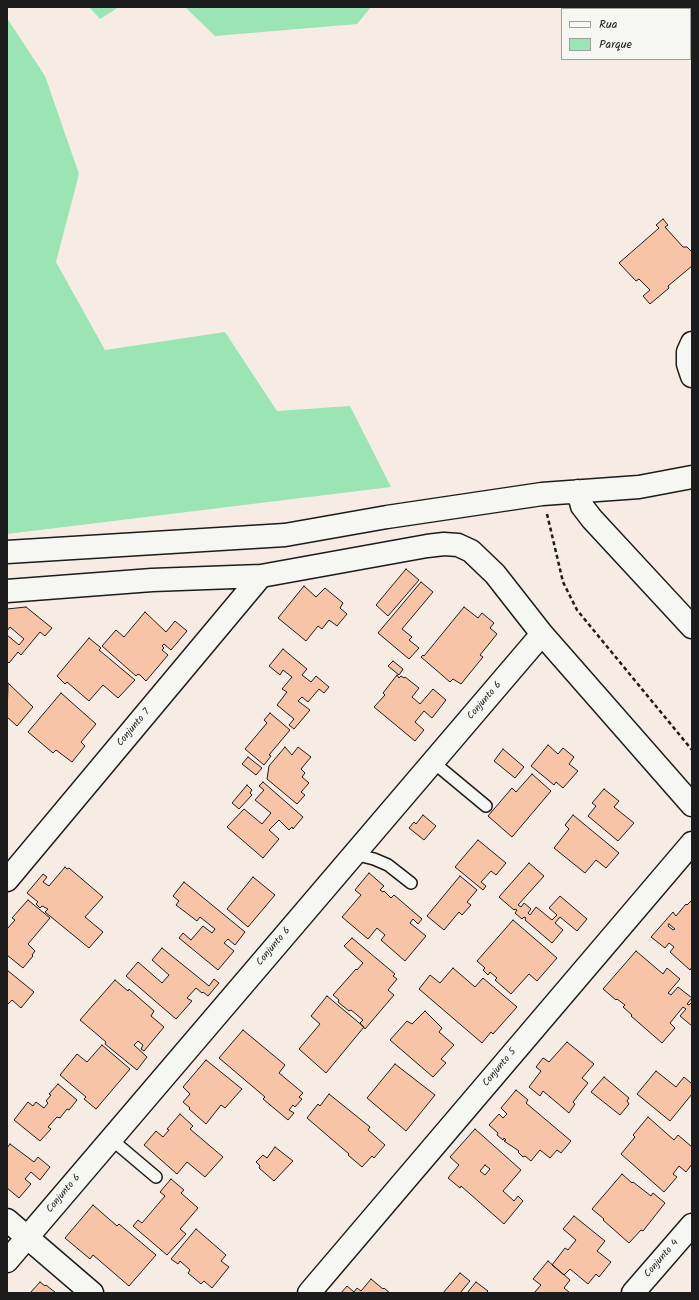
<!DOCTYPE html>
<html>
<head>
<meta charset="utf-8">
<style>
  body { margin:0 }
  #map { position:relative; width:699px; height:1300px; overflow:hidden; background:#f6ece3; font-family:Kalam,sans-serif }
  canvas { display:block }
  .frame { position:absolute; inset:0; border:8px solid #1c1c1c; pointer-events:none }
  .legend { position:absolute; left:561px; top:8px; width:130px; height:52px; box-sizing:border-box; background:#f6f6f2; border:1px solid #9f9f9c; margin:0; padding:5px 7px; list-style:none; font-size:12px; color:#1c1c1c }
  .legend li { display:flex; align-items:center; gap:8px; height:20px }
  .legend b { width:20px; border:1px solid #9f9f9c }
</style>
</head>
<body>
<div id="map">
<canvas width="699" height="1300"></canvas>
<div class="frame"></div>
<ul class="legend">
<li><b style="height:5px;background:#f6f6f2"></b>Rua</li>
<li><b style="height:11px;background:#9be5b4"></b>Parque</li>
</ul>
</div>
<script>
const context = document.querySelector('canvas').getContext('2d');
context.lineJoin = 'round';
function paint(path, color) {
  context.fillStyle = color;
  context.fill(path, 'evenodd');
}
function poly(rows) {
  const path = new Path2D();
  for (const r of rows) {
    path.moveTo(r[0], r[1]);
    for (let i = 2; i < r.length; i += 2) path.lineTo(r[i], r[i + 1]);
  }
  return path;
}
function strokePath(path, color, width, dash) {
  context.strokeStyle = color;
  context.lineWidth = width;
  context.lineCap = dash ? 'butt' : 'round';
  context.setLineDash(dash || []);
  context.stroke(path);
}
function write(font, color, halo, rows, align = 'center') {
  context.font = font + ' Kalam,sans-serif';
  context.lineWidth = 4;
  context.setLineDash([]);
  context.textBaseline = 'middle';
  context.strokeStyle = halo;
  context.fillStyle = color;
  for (const [text, x, y, turn = 0] of rows) {
    context.save();
    context.translate(x, y);
    context.rotate((+turn || 0) * Math.PI / 180);
    context.textAlign = isNaN(turn) ? turn : align;
    if (halo) context.strokeText(text, 0, 0);
    context.fillText(text, 0, 0);
    context.restore();
  }
}
paint(poly([
  [89,7,119,7,100,19],
  [185,7,371,7,357,24,215,36],
  [7,18,45,76,79,174,56,262,105,350,225,332,277,411,350,406,391,487,7,534]
]), '#9be5b4');
const building = poly([
  [663,219,668,225,665,227,683,247,687,247,692,252,692,266,668,286,669,288,650,304,643,296,650,290,639,279,636,281,619,263,659,228,656,225,663,219],
  [406,569,419,580,388,616,376,605,406,569],
  [421,582,433,592,402,629,412,637,409,640,419,648,409,659,378,633,421,582],
  [304,586,316,597,325,588,343,603,340,608,347,614,337,626,329,620,322,629,318,626,306,641,278,618,304,586],
  [26,607,52,628,45,636,40,632,21,655,18,652,9,663,7,661,7,635,19,645,24,639,10,627,7,631,7,609,26,607],
  [464,607,478,618,482,613,494,623,490,628,497,634,480,655,483,657,461,684,453,679,450,682,421,657,423,655,424,656,464,607],
  [145,612,166,632,175,621,187,631,171,650,164,644,162,646,164,648,162,650,168,655,146,681,140,675,138,674,136,676,102,646,116,630,124,637,145,612],
  [89,638,101,648,99,650,135,680,118,698,103,685,89,701,67,682,65,684,57,676,89,638],
  [283,649,307,669,302,675,311,682,316,676,329,687,324,693,319,689,308,702,302,697,298,701,310,710,294,729,289,725,294,719,277,705,287,692,282,689,292,677,283,670,280,675,269,666,283,649],
  [393,661,403,669,399,675,388,666,393,661],
  [397,675,399,678,401,676,404,678,405,677,419,688,412,697,420,704,433,689,446,700,432,718,424,711,415,722,424,730,415,741,374,707,385,695,383,693,397,675],
  [8,683,33,707,17,726,7,717,8,683],
  [61,693,96,724,81,742,85,746,72,762,56,750,53,753,28,732,61,693],
  [270,713,290,730,269,755,271,756,264,765,245,749,267,723,264,720,270,713],
  [548,745,558,754,563,748,574,757,569,764,578,771,563,788,556,782,554,785,531,766,548,745],
  [285,747,292,755,298,747,311,757,301,769,305,773,302,777,309,783,301,792,305,795,297,804,267,779,269,766,285,747],
  [503,749,524,767,515,778,494,761,503,749],
  [248,757,262,768,256,775,242,764,248,757],
  [532,774,551,791,512,837,488,816,512,788,516,792,532,774],
  [263,782,303,817,293,829,292,827,289,830,279,820,269,830,279,839,263,858,227,827,244,809,262,824,271,813,255,800,264,790,259,786,263,782],
  [247,785,252,790,250,793,252,795,239,809,232,803,247,785],
  [604,789,619,801,614,807,634,823,618,841,588,816,596,806,592,803,604,789],
  [423,815,436,826,424,840,409,828,414,822,416,824,423,815],
  [573,815,619,853,606,868,596,860,585,873,554,848,569,829,565,825,573,815],
  [478,840,506,863,496,875,491,871,481,882,486,886,483,890,455,867,478,840],
  [529,863,544,876,518,905,521,907,524,903,531,909,528,913,530,915,536,907,552,920,557,915,549,908,560,896,587,919,577,931,560,917,555,923,563,930,552,943,525,920,526,918,524,917,522,919,515,913,517,910,515,909,514,910,499,897,529,863],
  [65,867,67,869,69,868,103,897,85,917,103,932,89,948,45,912,48,909,42,906,40,908,36,904,38,902,27,893,43,874,47,877,43,882,49,886,65,867],
  [369,873,384,886,380,890,383,892,384,891,391,898,394,895,422,919,418,924,413,919,410,923,426,936,405,961,381,940,385,935,377,928,368,939,342,917,361,895,355,890,369,873],
  [460,876,477,890,467,902,471,905,462,915,459,912,444,930,427,916,460,876],
  [253,877,275,895,248,927,227,909,253,877],
  [184,882,245,932,235,945,228,939,224,943,234,951,218,970,179,938,183,933,191,940,203,926,212,933,215,929,200,917,197,921,176,905,179,901,173,896,184,882],
  [28,900,50,918,28,944,35,951,32,955,33,956,23,968,7,955,7,929,15,920,12,918,28,900],
  [692,900,692,967,690,970,670,952,674,947,669,943,665,948,651,937,673,912,676,916,686,904,687,905,692,900],
  [669,924,675,929,673,930,668,926,669,924],
  [513,920,557,958,537,981,529,974,511,994,495,980,497,978,490,972,488,975,483,970,485,968,477,961,513,920],
  [352,938,395,974,393,976,397,979,388,990,394,995,365,1029,360,1023,363,1020,351,1010,349,1011,338,1002,339,1000,333,995,356,969,357,970,363,963,344,946,352,938],
  [162,948,209,986,214,979,219,983,208,996,203,992,202,993,196,988,187,998,192,1001,176,1019,126,976,138,962,162,983,169,975,152,960,162,948],
  [636,951,663,974,667,968,680,979,668,993,671,995,678,987,692,998,687,1004,689,1005,692,1002,692,1026,680,1016,686,1009,683,1007,670,1023,675,1028,662,1043,631,1016,632,1015,623,1007,625,1005,617,999,616,1000,603,989,636,951],
  [453,968,475,987,483,978,517,1007,493,1034,491,1032,482,1043,419,989,430,975,440,983,453,968],
  [7,970,34,992,21,1008,12,1000,7,1005,7,970],
  [115,980,128,991,129,989,154,1011,151,1016,164,1027,144,1051,141,1049,143,1045,138,1041,134,1045,147,1057,137,1070,105,1044,106,1042,80,1020,115,980],
  [327,996,364,1027,326,1073,299,1049,320,1024,311,1016,327,996],
  [425,1011,442,1028,439,1032,454,1045,441,1059,446,1063,433,1077,390,1040,407,1021,412,1024,425,1011],
  [243,1030,285,1065,279,1073,303,1093,299,1097,302,1099,295,1107,293,1105,289,1110,294,1113,288,1120,263,1099,265,1097,219,1058,243,1030],
  [567,1042,594,1064,582,1078,588,1083,573,1102,575,1104,569,1113,543,1091,540,1096,529,1087,541,1071,536,1067,543,1058,549,1062,567,1042],
  [102,1045,130,1069,96,1109,84,1099,86,1097,60,1075,77,1054,87,1062,102,1045],
  [206,1060,242,1089,225,1108,221,1105,206,1124,189,1109,190,1108,183,1102,190,1094,183,1087,206,1060],
  [395,1064,435,1095,406,1131,367,1098,395,1064],
  [656,1071,676,1087,684,1077,692,1084,692,1094,670,1121,637,1094,656,1071],
  [604,1077,629,1098,627,1101,629,1104,620,1115,591,1092,604,1077],
  [58,1084,77,1100,69,1110,67,1109,60,1118,57,1117,48,1127,51,1129,40,1141,14,1120,28,1102,33,1106,36,1102,44,1108,48,1103,46,1101,51,1095,49,1094,58,1084],
  [516,1090,528,1100,526,1103,571,1141,561,1153,557,1150,550,1158,540,1150,531,1161,525,1156,523,1157,518,1152,519,1151,504,1141,506,1140,504,1138,503,1140,497,1135,498,1133,489,1125,499,1114,503,1118,507,1114,501,1108,516,1090],
  [329,1094,370,1127,368,1130,385,1145,374,1158,372,1156,362,1167,348,1155,349,1154,307,1118,318,1104,320,1106,329,1094],
  [180,1114,193,1126,190,1129,223,1157,205,1177,187,1162,177,1174,144,1145,156,1131,163,1137,169,1130,167,1129,180,1114],
  [648,1117,674,1140,678,1135,692,1147,692,1164,686,1172,679,1166,673,1174,677,1177,664,1192,621,1154,635,1137,633,1135,648,1117],
  [475,1129,521,1170,503,1191,514,1201,518,1196,523,1201,504,1224,461,1186,460,1188,448,1178,459,1165,450,1157,475,1129],
  [485,1165,490,1169,485,1175,480,1171,485,1165],
  [10,1144,34,1162,38,1157,50,1167,40,1180,31,1172,25,1179,31,1184,19,1198,7,1188,7,1148,10,1144],
  [275,1147,293,1161,274,1181,259,1168,260,1166,256,1162,263,1155,267,1158,275,1147],
  [622,1174,632,1183,633,1182,651,1196,653,1193,665,1203,643,1231,641,1230,629,1243,603,1220,604,1219,592,1209,622,1174],
  [171,1179,184,1190,181,1193,198,1208,180,1229,186,1234,167,1255,133,1226,138,1220,142,1223,165,1196,160,1192,171,1179],
  [93,1205,117,1226,119,1224,156,1255,129,1286,93,1255,90,1259,65,1238,93,1205],
  [574,1216,605,1241,597,1251,611,1262,599,1277,596,1274,588,1284,570,1269,564,1275,552,1265,565,1248,568,1250,576,1240,563,1229,574,1216],
  [196,1229,226,1255,221,1261,229,1267,212,1288,204,1281,201,1284,188,1273,190,1270,180,1261,178,1264,171,1259,196,1229],
  [548,1261,570,1280,564,1288,570,1293,534,1293,541,1285,533,1279,548,1261],
  [460,1273,470,1281,460,1293,443,1293,460,1273],
  [371,1279,383,1289,384,1288,390,1293,341,1293,347,1286,354,1292,357,1288,361,1291,371,1279],
  [40,1282,45,1286,46,1285,56,1293,30,1293,40,1282],
  [476,1282,488,1291,486,1293,467,1293,476,1282]
]);
paint(building, '#f7c4a7');
strokePath(building, '#1c1c1c', 1);
const service = poly([
  [433,762,486,806],
  [354,854,374,859,388,865,411,883],
  [111,1139,156,1177]
]);
const minor = poly([
  [692,343,688,352,688,364,692,376],
  [578,491,582,506,592,519,692,627],
  [7,552,285,535,387,517,542,494,639,487,692,477],
  [7,591,152,580,261,576,427,546,444,544,458,545,471,551,495,574,542,634,692,805],
  [7,880,261,576],
  [7,1220,92,1293],
  [7,1261,542,634],
  [309,1293,692,843],
  [633,1293,692,1225]
]);
strokePath(service, '#1c1c1c', 14);
strokePath(minor, '#1c1c1c', 25);
strokePath(poly([
  [547,514,563,582,577,610,692,750]
]), '#1c1c1c', 2.5, [4, 3]);
strokePath(service, '#f6f6f2', 11);
strokePath(minor, '#f6f6f2', 22);
write('10px', '#1c1c1c', '#f6f6f2', [
  ["Conjunto 6",485,701,-49],
  ["Conjunto 7",134,728,-50],
  ["Conjunto 6",274,947,-50],
  ["Conjunto 5",500,1068,-50],
  ["Conjunto 6",64,1194,-50],
  ["Conjunto 4",662,1259,-49]
]);
</script>
</body>
</html>
